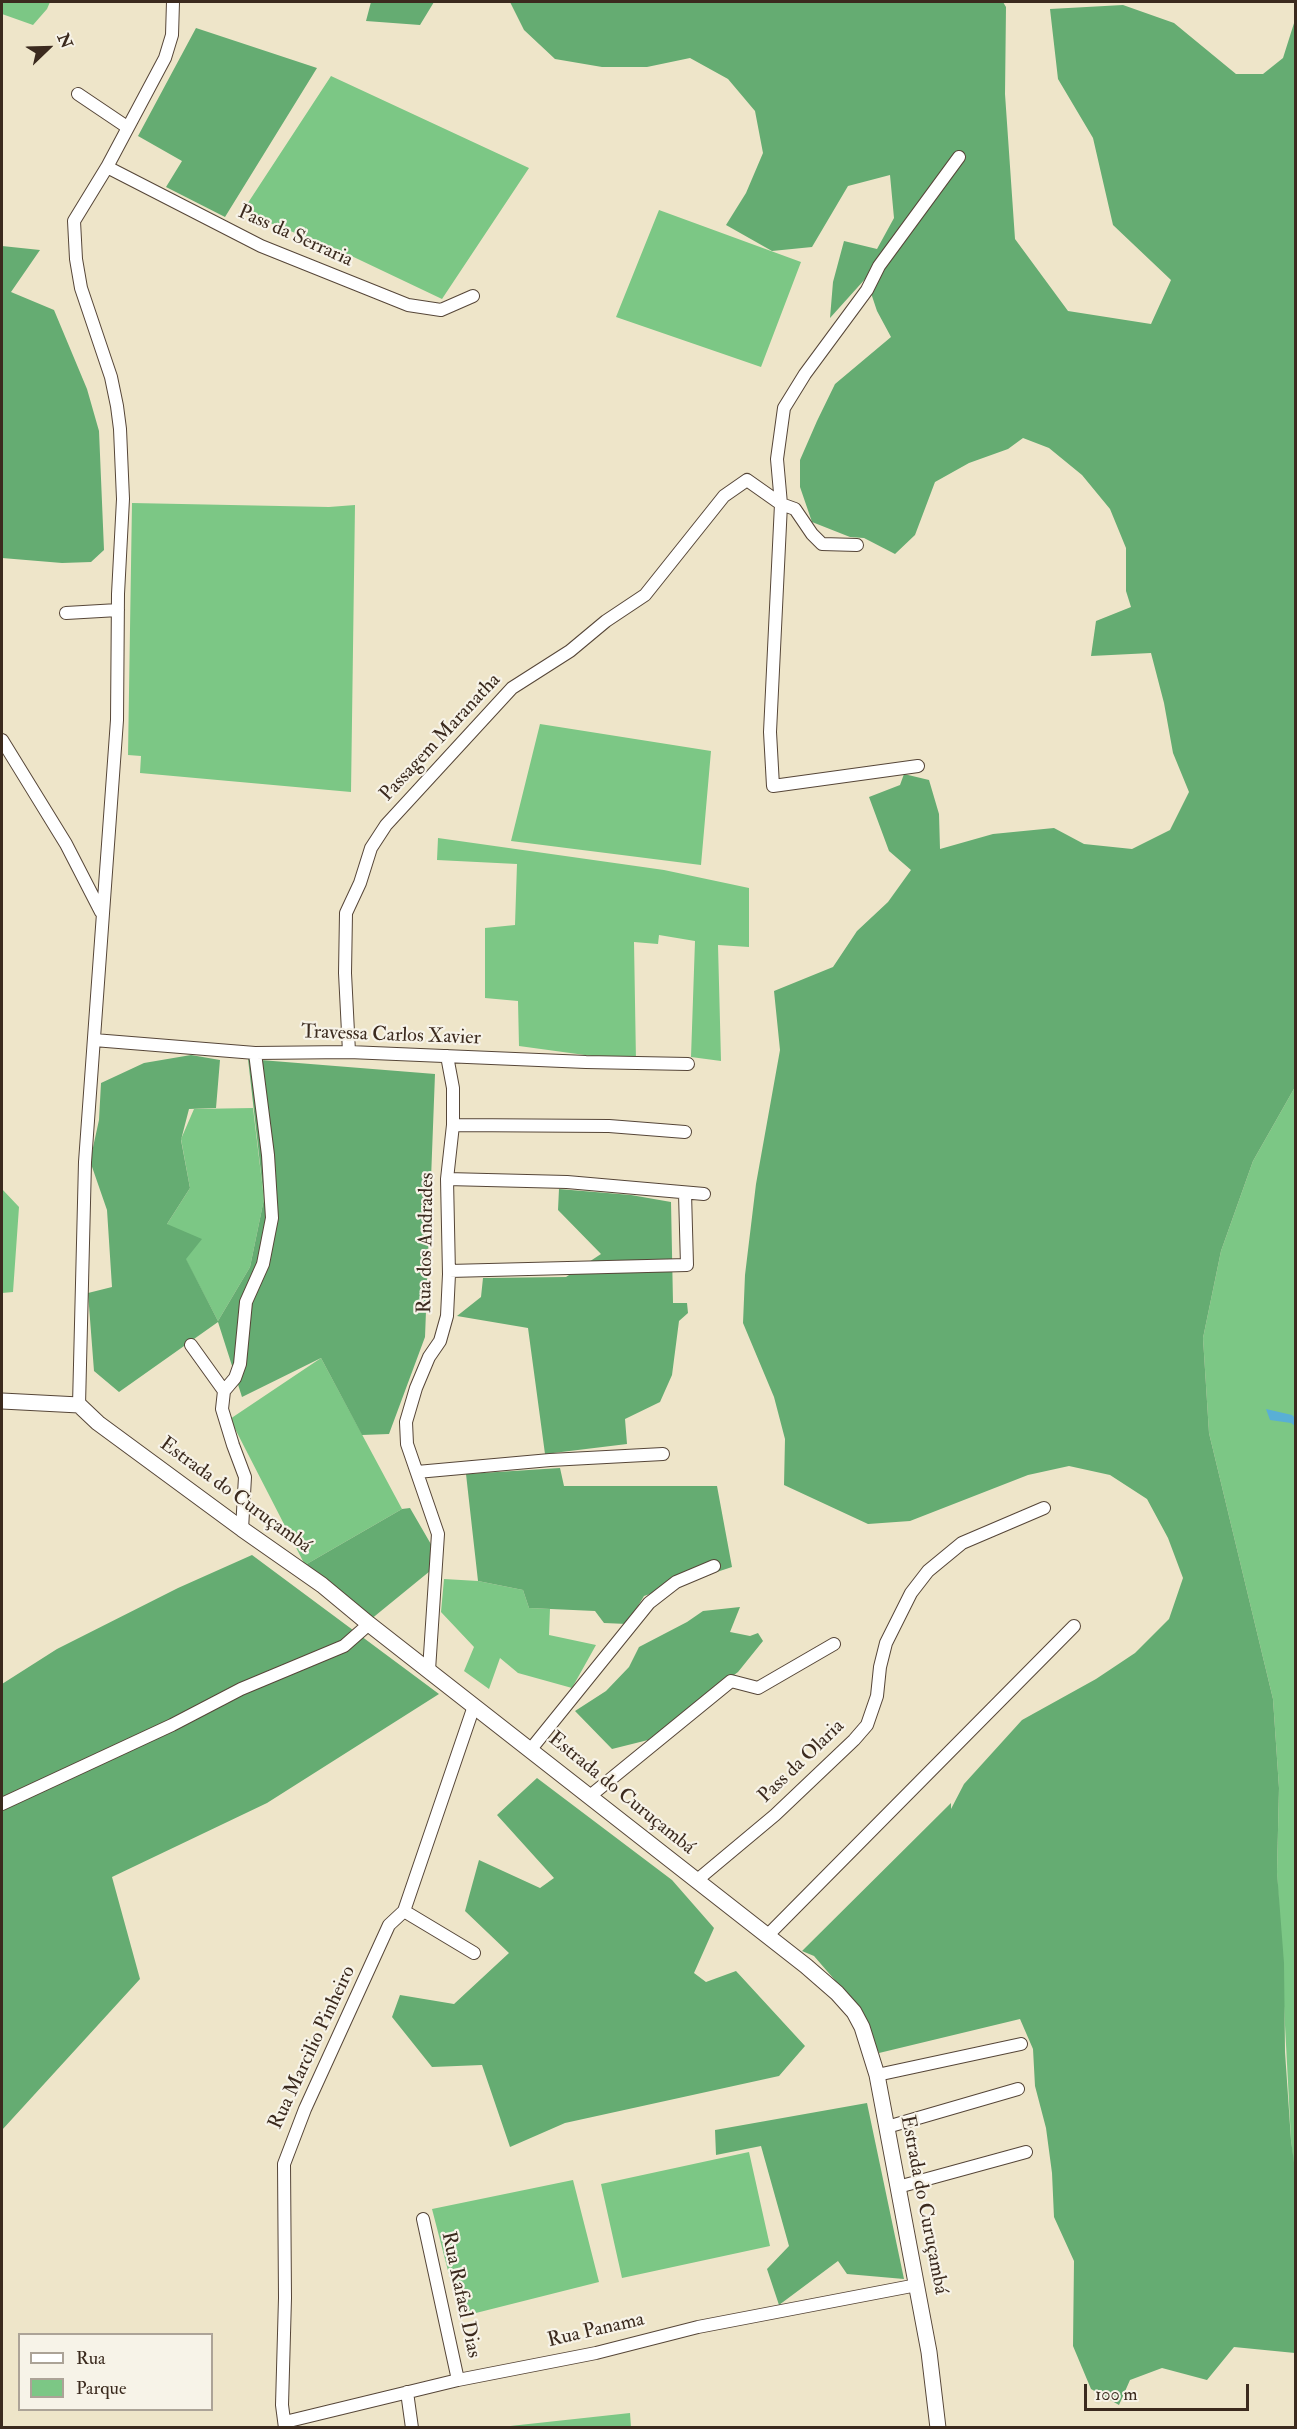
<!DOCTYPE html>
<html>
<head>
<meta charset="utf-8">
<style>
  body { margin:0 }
  #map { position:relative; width:1297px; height:2429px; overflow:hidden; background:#eee5c9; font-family:"IM FELL Double Pica",serif }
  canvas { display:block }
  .frame { position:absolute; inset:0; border:3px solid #3b2a1e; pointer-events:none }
  .legend { position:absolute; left:18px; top:2333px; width:195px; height:78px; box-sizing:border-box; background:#f7f3e8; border:2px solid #aca397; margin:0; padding:8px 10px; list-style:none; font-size:18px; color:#3b2a1e }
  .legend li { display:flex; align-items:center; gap:12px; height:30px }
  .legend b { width:30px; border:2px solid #aca397 }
  .north { position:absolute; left:18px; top:18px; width:60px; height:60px; -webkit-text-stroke:4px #f7f3e8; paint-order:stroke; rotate:67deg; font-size:16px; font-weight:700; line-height:24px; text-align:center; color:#3b2a1e }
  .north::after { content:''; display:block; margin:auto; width:21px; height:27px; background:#3b2a1e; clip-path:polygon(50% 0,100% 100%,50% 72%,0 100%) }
  .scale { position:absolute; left:1084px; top:2384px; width:165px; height:27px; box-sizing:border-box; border:3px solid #3b2a1e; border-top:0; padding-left:8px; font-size:18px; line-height:21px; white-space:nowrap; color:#3b2a1e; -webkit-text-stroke:4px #f7f3e8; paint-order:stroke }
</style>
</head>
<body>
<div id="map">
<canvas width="1297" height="2429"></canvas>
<div class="frame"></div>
<ul class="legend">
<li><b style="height:8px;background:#fff"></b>Rua</li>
<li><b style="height:16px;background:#7cc785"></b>Parque</li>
</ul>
<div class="north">N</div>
<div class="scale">100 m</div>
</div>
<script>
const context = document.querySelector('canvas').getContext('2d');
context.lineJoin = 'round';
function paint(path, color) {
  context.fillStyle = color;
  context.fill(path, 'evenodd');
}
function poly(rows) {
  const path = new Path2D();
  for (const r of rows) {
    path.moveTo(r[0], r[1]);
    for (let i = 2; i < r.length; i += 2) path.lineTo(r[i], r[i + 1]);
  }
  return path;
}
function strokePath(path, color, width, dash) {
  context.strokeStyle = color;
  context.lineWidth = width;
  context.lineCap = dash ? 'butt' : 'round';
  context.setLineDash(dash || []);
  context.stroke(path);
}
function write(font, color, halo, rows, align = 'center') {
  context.font = font + ' "IM FELL Double Pica",serif';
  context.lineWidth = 4.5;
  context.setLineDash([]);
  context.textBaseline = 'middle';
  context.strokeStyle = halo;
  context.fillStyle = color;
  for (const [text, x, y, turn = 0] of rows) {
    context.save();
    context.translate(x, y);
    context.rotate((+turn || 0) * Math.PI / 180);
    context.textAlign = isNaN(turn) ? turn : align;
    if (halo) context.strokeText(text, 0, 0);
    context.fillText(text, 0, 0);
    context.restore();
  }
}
paint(poly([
  [2,2,50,2,47,9,33,25,2,14],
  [331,76,529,168,442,299,341,251,242,212],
  [659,210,801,262,761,367,616,317],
  [132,503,329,507,355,505,351,792,140,773,141,756,128,755],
  [540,724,711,751,701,865,511,841],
  [438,838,664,870,749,888,749,947,718,945,721,1061,691,1057,695,941,659,935,658,944,634,942,636,1062,519,1046,518,1001,485,998,485,928,515,925,517,864,437,860],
  [1295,1087,1295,2177,1291,2140,1277,1872,1279,1788,1273,1699,1209,1433,1203,1338,1221,1251,1253,1161],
  [253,1108,264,1199,250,1267,218,1321,167,1224,190,1188,181,1139,194,1109],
  [2,1189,19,1207,13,1292,2,1293],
  [321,1358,402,1509,305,1565,230,1419],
  [444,1579,478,1581,523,1590,529,1608,550,1609,549,1635,596,1645,572,1688,518,1673,500,1658,489,1689,464,1671,474,1647,441,1612],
  [749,2152,770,2246,622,2278,601,2184],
  [573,2180,599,2282,460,2317,432,2209],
  [630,2413,631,2427,501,2427]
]), '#7cc785');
paint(poly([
  [371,2,434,2,420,25,366,21],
  [510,2,1003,2,1006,7,1005,94,1015,239,1068,311,1151,324,1171,280,1113,225,1093,138,1058,79,1050,9,1123,5,1174,23,1236,74,1263,74,1283,58,1295,20,1295,1087,1253,1161,1221,1251,1203,1338,1209,1433,1273,1699,1279,1788,1277,1872,1284,1963,1285,2052,1291,2140,1296,2177,1295,2353,1234,2347,1207,2380,1162,2368,1130,2380,1119,2405,1091,2389,1073,2346,1074,2261,1054,2217,1052,2173,1046,2128,1035,2086,1033,2049,1020,2019,879,2053,859,2008,814,1956,802,1951,951,1803,951,1809,964,1784,1022,1720,1096,1679,1135,1653,1169,1619,1183,1578,1168,1538,1147,1499,1110,1475,1069,1466,1028,1475,910,1521,868,1524,784,1485,785,1439,774,1397,743,1323,745,1275,756,1184,780,1050,774,991,833,967,857,931,888,902,911,870,889,851,869,797,900,785,904,774,929,780,939,814,940,849,993,834,1054,828,1084,844,1132,849,1170,830,1189,792,1173,753,1164,703,1151,653,1091,656,1096,621,1131,607,1126,591,1126,548,1110,509,1082,475,1049,448,1023,438,1008,449,969,463,935,482,915,535,895,554,864,538,850,537,812,522,800,487,800,460,817,421,835,384,891,337,877,311,866,278,830,318,833,282,844,241,877,249,894,218,890,175,848,186,812,247,772,251,726,225,746,193,763,153,755,111,728,79,690,58,647,67,602,67,555,59,524,30],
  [196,28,317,68,225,217,166,187,182,161,138,136],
  [2,246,40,250,11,292,54,310,87,389,99,431,104,550,91,562,62,563,2,558],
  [191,1055,220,1060,216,1108,189,1109,181,1140,190,1188,167,1224,202,1239,186,1259,218,1321,250,1267,264,1199,248,1059,435,1074,425,1337,389,1434,362,1435,321,1358,242,1397,218,1322,119,1392,94,1371,88,1293,112,1287,107,1210,90,1161,99,1120,101,1083,144,1063],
  [559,1189,631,1195,671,1202,673,1303,687,1303,688,1313,679,1321,672,1375,660,1402,625,1419,627,1444,545,1454,528,1328,457,1316,481,1297,483,1278,566,1277,601,1254,558,1210],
  [560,1468,564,1486,717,1486,732,1567,644,1596,627,1624,604,1623,595,1611,529,1608,523,1590,478,1581,466,1474],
  [410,1508,432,1546,430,1571,370,1620,305,1565,402,1509],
  [252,1555,439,1694,267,1803,112,1877,140,1979,2,2130,2,1684,57,1649,178,1588],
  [740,1607,730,1632,750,1636,758,1633,763,1641,738,1672,648,1740,612,1749,575,1711,606,1691,629,1667,639,1647,687,1622,703,1611],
  [537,1778,672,1880,714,1928,694,1973,706,1982,736,1971,805,2046,779,2076,565,2123,510,2147,482,2065,432,2067,392,2017,400,1995,454,2004,509,1953,465,1911,479,1860,540,1888,554,1878,497,1815],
  [867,2103,904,2279,847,2274,838,2261,779,2305,767,2269,789,2246,761,2146,716,2155,715,2130]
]), '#65ac72');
paint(poly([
  [1266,1409,1292,1415,1295,1418,1295,1426,1291,1423,1270,1420]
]), '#59afd6');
const minor = poly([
  [78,94,127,127],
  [107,167,261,246,408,305,441,310,473,296],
  [857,545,822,544,812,534,795,509,781,504,777,459,784,408,805,374,867,290,879,266,959,157],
  [66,613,118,610],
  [2,740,66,844,101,912],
  [94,1040,255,1053,349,1052,586,1062,688,1064],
  [349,1052,345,973,346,913,360,883,371,848,386,825,512,688,570,651,606,621,645,595,724,496,747,480,781,504,770,732,773,786,918,766],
  [453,1125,609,1126,685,1132],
  [447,1179,567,1182,704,1194],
  [449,1271,687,1265,685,1193],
  [191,1345,224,1391],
  [79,1405,85,1162,117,720,118,594,123,499,120,429,117,406,111,377,81,288,76,259,74,221,107,167,165,58,172,35,173,2],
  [417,1472,550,1460,663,1454],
  [242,1529,245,1477,233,1445,222,1409,224,1391,235,1378,240,1364,246,1302,263,1264,272,1218,268,1155,255,1053],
  [429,1670,438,1534,407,1444,406,1422,416,1388,429,1357,440,1341,447,1316,449,1274,447,1179,453,1125,453,1088,447,1056],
  [531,1749,649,1603,676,1582,714,1566],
  [590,1796,731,1681,758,1688,834,1644],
  [2,1804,172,1725,241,1689,344,1646,369,1624],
  [696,1881,775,1815,854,1740,867,1725,877,1696,880,1667,886,1643,911,1593,928,1571,962,1543,1044,1508],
  [404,1911,474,1953],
  [767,1936,1074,1626],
  [877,2075,1021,2044],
  [887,2127,1018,2089],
  [898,2187,1026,2152],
  [423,2219,458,2380],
  [407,2392,412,2428],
  [285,2422,458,2380,596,2353,698,2327,917,2285],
  [285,2428,282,2405,285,2298,284,2164,305,2109,389,1925,404,1911,474,1706]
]);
const tertiary = poly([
  [2,1401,79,1405,98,1423,242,1529,322,1585,369,1624,806,1966,837,1993,854,2012,862,2027,877,2075,929,2352,938,2428]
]);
strokePath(minor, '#564638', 14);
strokePath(tertiary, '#564638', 17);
strokePath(minor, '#fff', 12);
strokePath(tertiary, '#fff', 15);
write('20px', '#3b2a1e', '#f7f3e8', [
  ["Pass da Serraria",295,237,24],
  ["Passagem Maranatha",441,738,-47],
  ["Travessa Carlos Xavier",391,1036,2],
  ["Rua dos Andrades",427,1243,-89],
  ["Estrada do Curuçambá",235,1496,36],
  ["Pass da Olaria",802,1762,-44],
  ["Estrada do Curuçambá",621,1794,39],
  ["Rua Marcilio Pinheiro",313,2048,-65],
  ["Estrada do Curuçambá",923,2205,79],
  ["Rua Rafael Dias",460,2295,78],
  ["Rua Panama",596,2331,-13]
]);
</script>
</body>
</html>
